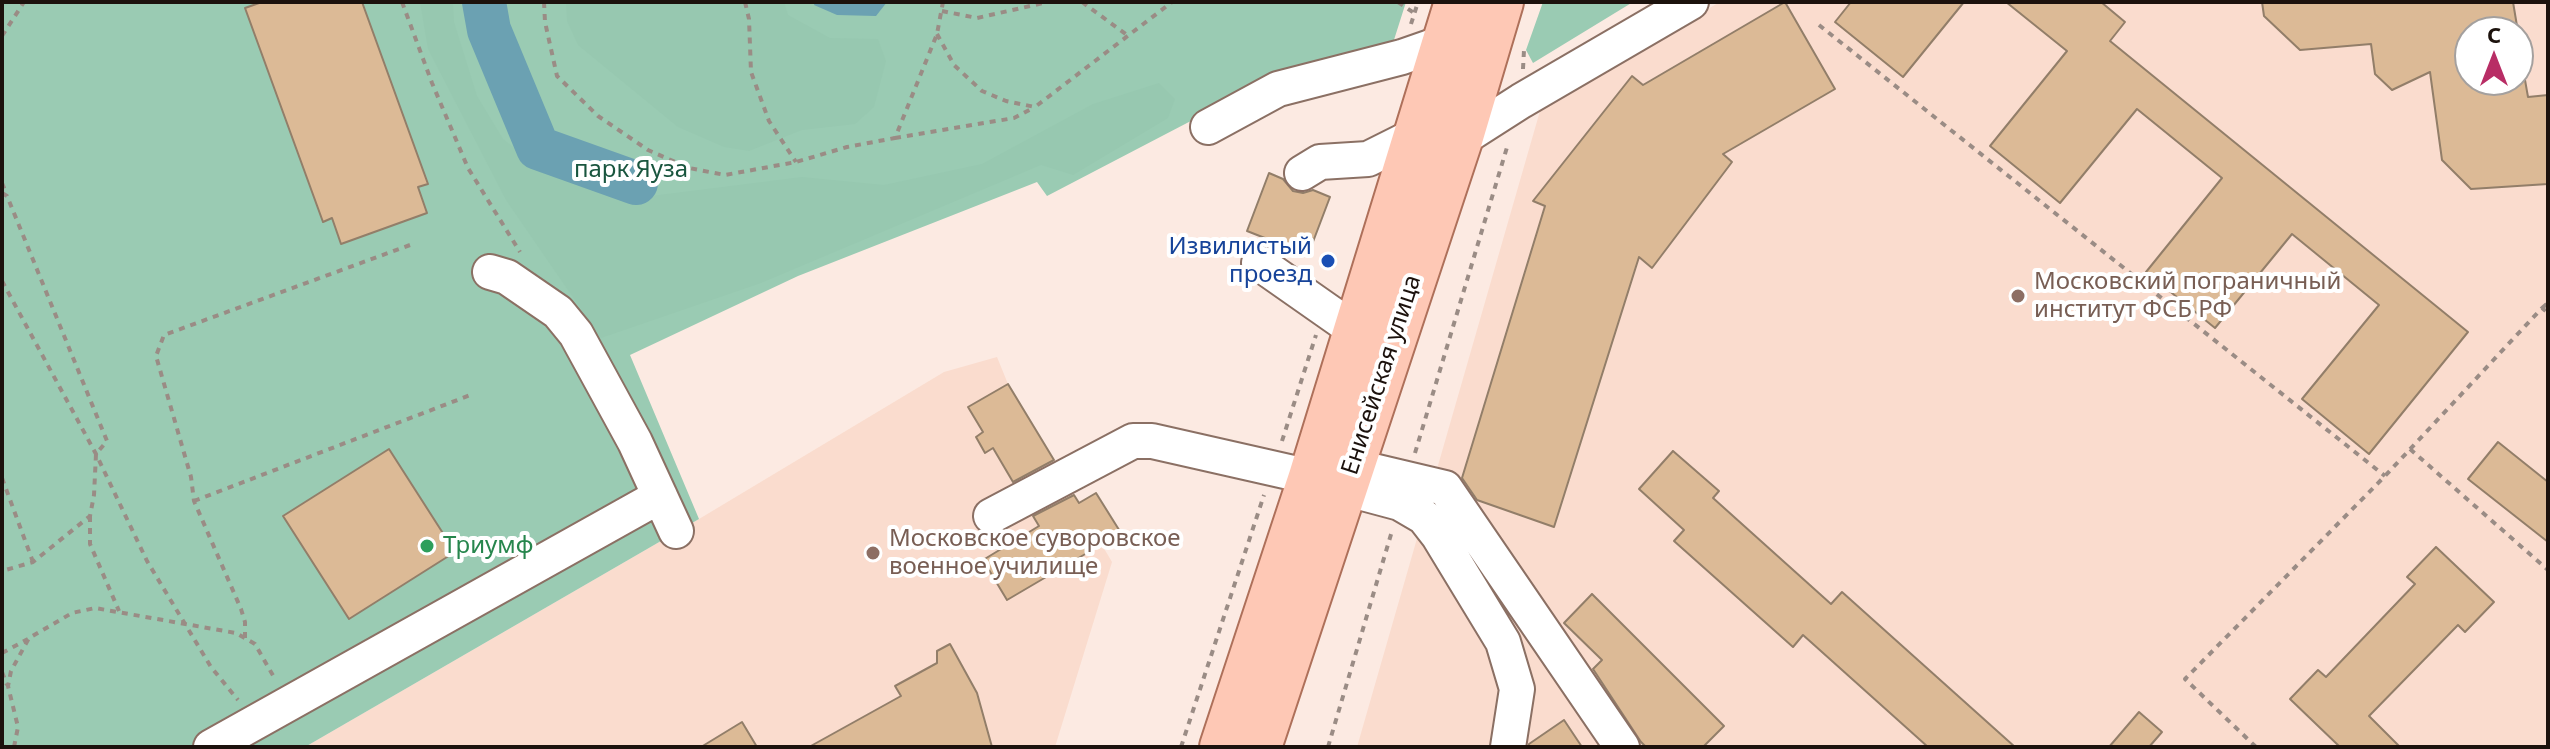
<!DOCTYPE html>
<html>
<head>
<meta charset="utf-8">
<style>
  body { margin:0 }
  #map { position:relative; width:2550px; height:749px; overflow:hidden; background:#fceae2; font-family:"Noto Sans",sans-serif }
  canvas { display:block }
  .frame { position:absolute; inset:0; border:4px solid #1c120d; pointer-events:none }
  .north { position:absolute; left:2454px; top:16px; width:80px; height:80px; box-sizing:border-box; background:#fff; border:2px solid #a4a09e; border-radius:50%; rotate:0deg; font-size:22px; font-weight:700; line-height:32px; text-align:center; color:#1c120d }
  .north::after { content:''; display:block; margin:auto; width:28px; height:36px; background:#b82d65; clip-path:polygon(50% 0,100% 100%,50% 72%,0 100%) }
</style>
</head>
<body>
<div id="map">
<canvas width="2550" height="749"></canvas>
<div class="frame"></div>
<div class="north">С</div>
</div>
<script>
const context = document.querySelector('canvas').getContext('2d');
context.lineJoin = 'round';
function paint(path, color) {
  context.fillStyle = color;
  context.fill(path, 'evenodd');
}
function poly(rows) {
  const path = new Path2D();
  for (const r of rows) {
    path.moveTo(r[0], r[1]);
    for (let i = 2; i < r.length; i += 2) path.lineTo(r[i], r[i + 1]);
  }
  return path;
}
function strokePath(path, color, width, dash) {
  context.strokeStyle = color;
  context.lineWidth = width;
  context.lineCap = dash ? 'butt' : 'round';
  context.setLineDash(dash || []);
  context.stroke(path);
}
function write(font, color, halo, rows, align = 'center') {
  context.font = font + ' "Noto Sans",sans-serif';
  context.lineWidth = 8;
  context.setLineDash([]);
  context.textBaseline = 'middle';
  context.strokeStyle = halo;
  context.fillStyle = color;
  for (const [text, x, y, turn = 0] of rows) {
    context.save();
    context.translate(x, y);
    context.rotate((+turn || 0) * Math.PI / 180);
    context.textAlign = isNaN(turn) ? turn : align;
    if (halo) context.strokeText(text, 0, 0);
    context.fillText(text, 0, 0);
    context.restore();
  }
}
paint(poly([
  [1720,2,2548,2,2548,747,1357,747,1542,104],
  [2470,32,2518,32,2518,80,2470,80],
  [997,357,1008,384,1078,502,1096,493,1121,533,1102,545,1112,562,1055,747,305,747,699,519,944,372]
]), '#fadcce');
paint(poly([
  [2,2,1406,2,1393,43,1317,61,1210,111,1047,196,1037,182,798,276,630,355,699,519,305,747,2,747],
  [1543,2,1633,2,1533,63,1526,50]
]), '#9acbb3');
paint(poly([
  [420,2,453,2,454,22,477,96,503,139,543,171,651,196,802,177,884,185,982,164,1093,104,1159,83,1175,99,1168,118,1073,175,1041,165,761,283,601,338,506,200,428,49],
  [566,2,784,2,788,15,830,38,878,39,886,61,874,107,855,124,802,130,749,151,724,147,678,127,578,45,567,21]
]), '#97c8b0');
paint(poly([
  [815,2,887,2,876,16,837,15,814,5]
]), '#6ba1b2');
strokePath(poly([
  [484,2,489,30,538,148,636,183]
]), '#6ba1b2', 44);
const building = poly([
  [262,2,362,2,428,184,418,187,427,213,341,244,332,218,323,222,245,8,262,2],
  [1785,2,1835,89,1723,154,1732,162,1652,268,1639,257,1554,527,1477,500,1462,478,1545,206,1533,201,1632,76,1643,85,1785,2],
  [1851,2,1964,2,1903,77,1835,22,1851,2],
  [2006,2,2101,2,2125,22,2110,41,2468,332,2369,454,2302,399,2379,305,2292,234,2215,328,2146,272,2222,178,2137,109,2060,203,1990,146,2067,51,2006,2],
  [2262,2,2513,2,2518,32,2470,32,2470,80,2525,80,2528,97,2548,95,2548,184,2471,189,2442,160,2430,72,2392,90,2375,74,2371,44,2300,50,2264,16,2262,2],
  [1269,173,1283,179,1293,191,1303,193,1313,190,1330,197,1308,255,1247,231,1269,173],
  [1008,384,1054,460,1013,482,993,448,985,453,976,437,983,432,968,407,1008,384],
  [2498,442,2548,482,2548,542,2468,479,2498,442],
  [389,449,455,552,349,619,283,516,389,449],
  [1673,451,1719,491,1713,498,1831,604,1842,592,2015,747,1928,747,1803,635,1793,647,1674,541,1684,530,1639,489,1673,451],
  [1096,493,1121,533,1007,600,983,560,1039,526,1033,516,1074,495,1079,503,1096,493],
  [2436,547,2494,602,2465,632,2458,625,2369,716,2400,747,2340,747,2290,699,2318,670,2326,677,2415,584,2407,577,2436,547],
  [1592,594,1724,726,1703,747,1646,747,1641,742,1593,669,1602,660,1564,623,1592,594],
  [950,644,977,693,992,747,809,747,901,696,895,686,937,663,937,651,950,644],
  [2139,712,2162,732,2149,747,2109,747,2139,712],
  [1564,720,1582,747,1528,747,1529,744,1564,720],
  [742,722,757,747,701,747,742,722]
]);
paint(building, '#dcba96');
strokePath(building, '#927e69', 2);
const minor = poly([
  [1208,127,1278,89,1402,57,1445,42],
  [1460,140,1521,101,1691,2],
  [1302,173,1320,162,1368,159,1416,135],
  [1259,263,1356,331],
  [490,272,507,277,558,312,576,334,635,442,676,531],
  [1352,466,1445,488,1622,747],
  [1344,488,1400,503,1424,517,1438,535,1503,642,1517,689,1508,747],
  [991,516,1133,441,1152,441,1311,477],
  [211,747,660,496]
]);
const major = poly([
  [1222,747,1311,477,1457,2],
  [1259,747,1460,140,1501,2]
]);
strokePath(minor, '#8b7064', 38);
strokePath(major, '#ae705a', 48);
strokePath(poly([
  [402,2,432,83,468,168,520,252],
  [544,2,545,22,557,76,598,116,648,150,689,168,725,175,796,162,847,147,895,138,937,34,943,2],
  [745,2,749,19,751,72,769,121,796,162],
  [1082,2,1127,35],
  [1398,2,1414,13],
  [942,11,977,18,1048,2],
  [1411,24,1418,2],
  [1819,25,2385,476],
  [937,34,954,65,982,91,1006,101,1035,107,1172,2],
  [2,36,24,2],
  [1523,69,1524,50],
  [895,138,1014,118,1033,108],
  [2,183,6,193],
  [2,193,7,196,107,441,96,454,94,495,90,516,33,562,2,571],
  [2,281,96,454,147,561,211,667,238,700],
  [2542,308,2548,303],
  [1282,441,1316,335],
  [2410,449,2548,570],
  [1415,453,1508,144],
  [2,478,33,562],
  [194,501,473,394],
  [90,516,90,544,119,611],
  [245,638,245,622,241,609,194,501,191,477,156,356,164,335,410,245],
  [2,653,28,639],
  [2,672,7,685],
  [14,747,18,727,8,686,11,671,29,638,72,613,95,608,236,633,255,644,275,679],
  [1181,747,1264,495],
  [1328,747,1392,531],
  [2256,747,2185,679,2385,476,2542,308,2548,313]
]), '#9a8c85', 4, [6, 6]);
strokePath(minor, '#fff', 34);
strokePath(major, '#fec8b5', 44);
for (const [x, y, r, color] of [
  [1328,261,8,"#1a4fb4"],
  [2018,296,8,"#8d6e63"],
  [427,546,8,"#2e9e5b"],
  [873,553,8,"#8d6e63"]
]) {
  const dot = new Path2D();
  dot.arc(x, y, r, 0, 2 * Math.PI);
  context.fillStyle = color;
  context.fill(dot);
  strokePath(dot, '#fff', 3);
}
write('24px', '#1a563f', '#fff', [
  ["парк Яуза",631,170]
]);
write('24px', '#164399', '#fff', [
  ["Извилистый",1312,247],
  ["проезд",1312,275]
], 'right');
write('24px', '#785e54', '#fff', [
  ["Московский пограничный",2034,282],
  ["институт ФСБ РФ",2034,310],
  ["Московское суворовское",889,539],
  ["военное училище",889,567]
], 'left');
write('24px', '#1c120d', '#fff', [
  ["Енисейская улица",1382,375,-72]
]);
write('24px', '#27864d', '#fff', [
  ["Триумф",443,546]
], 'left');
</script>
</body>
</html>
